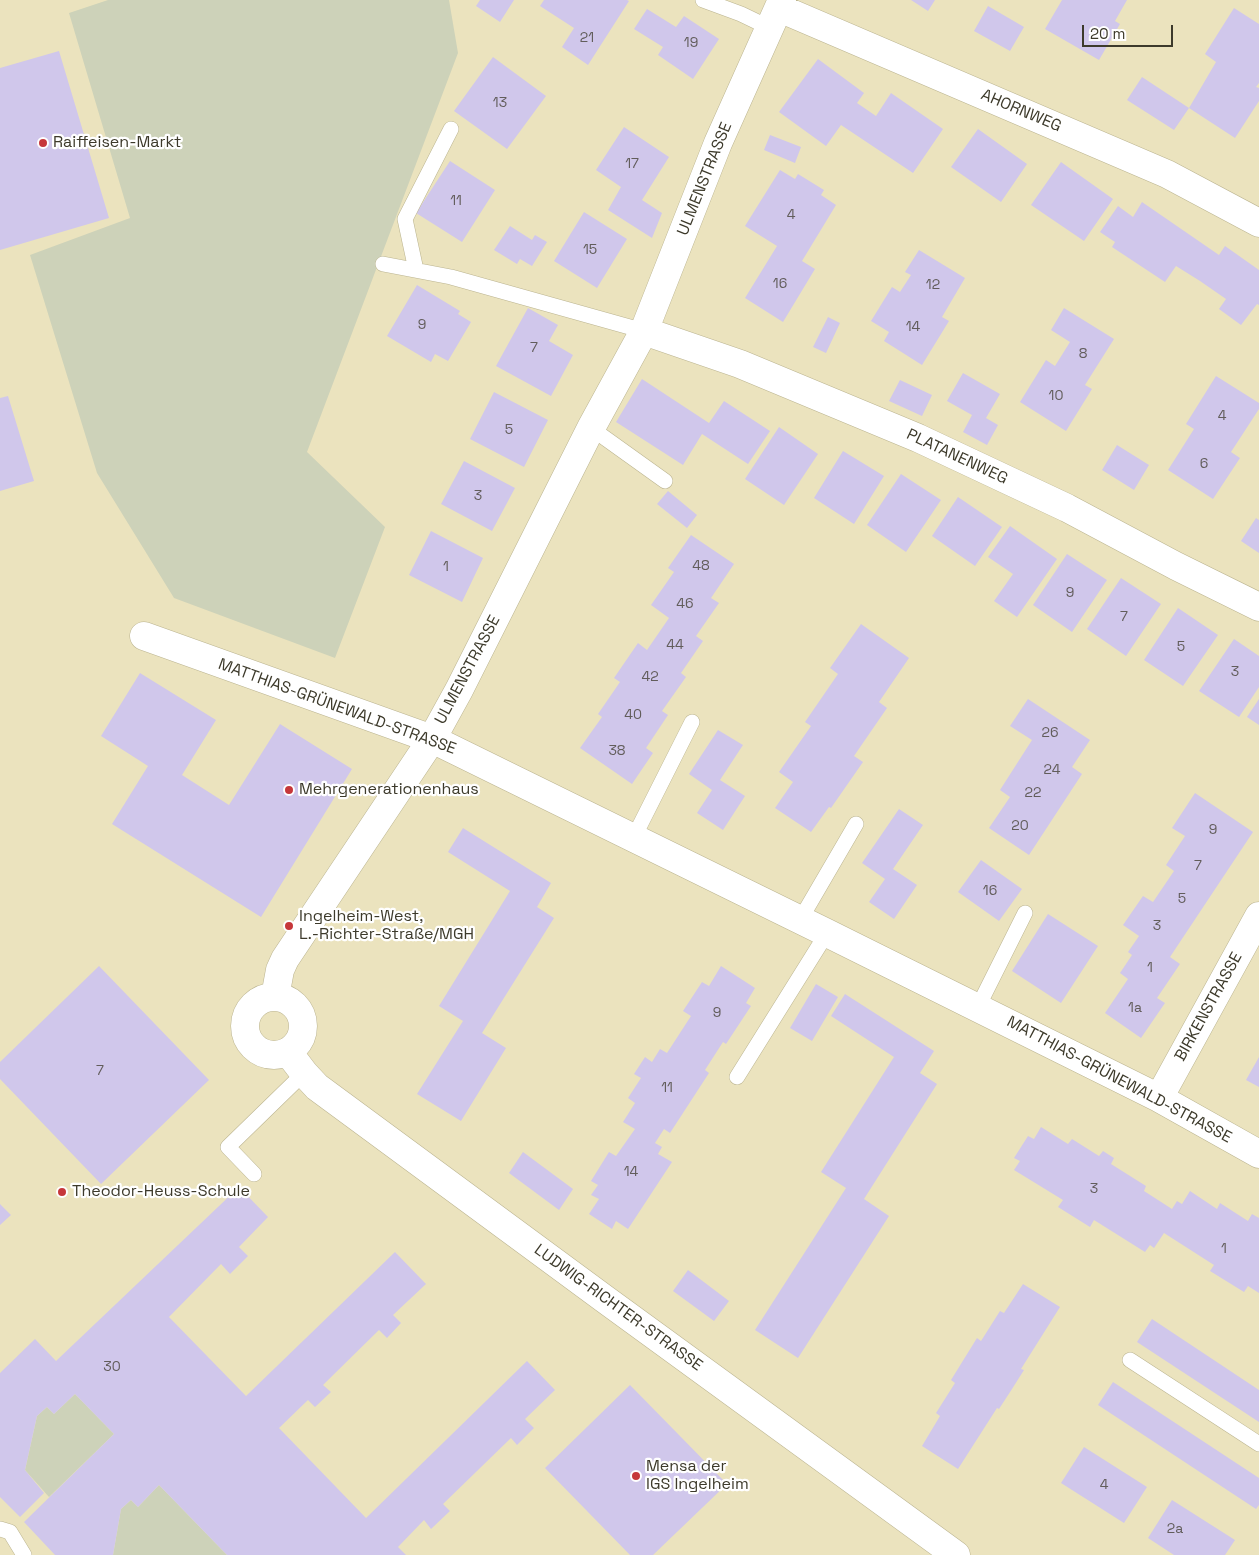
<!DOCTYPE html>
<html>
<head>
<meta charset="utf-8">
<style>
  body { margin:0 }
  #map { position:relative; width:1259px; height:1555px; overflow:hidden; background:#ebe3be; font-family:"Space Grotesk",sans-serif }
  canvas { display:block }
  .scale { position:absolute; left:1082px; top:25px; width:91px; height:22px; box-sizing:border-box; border:2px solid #3d3a2b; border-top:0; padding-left:6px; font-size:15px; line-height:18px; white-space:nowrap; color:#3d3a2b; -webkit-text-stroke:4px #fff; paint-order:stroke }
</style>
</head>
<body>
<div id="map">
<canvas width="1259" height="1555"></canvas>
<div class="scale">20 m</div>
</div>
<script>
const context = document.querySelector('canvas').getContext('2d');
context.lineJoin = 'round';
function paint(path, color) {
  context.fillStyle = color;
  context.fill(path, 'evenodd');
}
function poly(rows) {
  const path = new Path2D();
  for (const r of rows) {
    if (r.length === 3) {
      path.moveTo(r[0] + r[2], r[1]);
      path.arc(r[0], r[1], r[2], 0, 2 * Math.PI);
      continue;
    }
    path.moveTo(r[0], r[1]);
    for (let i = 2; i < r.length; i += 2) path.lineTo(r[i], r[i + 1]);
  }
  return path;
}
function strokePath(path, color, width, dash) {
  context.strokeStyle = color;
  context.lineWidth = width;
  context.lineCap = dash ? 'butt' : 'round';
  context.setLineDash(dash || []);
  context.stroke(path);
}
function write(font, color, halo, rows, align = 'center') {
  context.font = font + ' "Space Grotesk",sans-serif';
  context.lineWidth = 4.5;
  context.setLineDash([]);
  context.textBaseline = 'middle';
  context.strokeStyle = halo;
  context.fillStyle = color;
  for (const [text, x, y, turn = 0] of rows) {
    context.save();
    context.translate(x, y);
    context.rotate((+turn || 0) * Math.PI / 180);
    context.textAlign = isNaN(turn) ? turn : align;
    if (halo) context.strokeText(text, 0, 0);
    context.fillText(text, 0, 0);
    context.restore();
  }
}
paint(poly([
  [108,0,449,0,458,53,307,452,385,527,335,658,174,598,97,473,30,255,130,218,69,13],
  [75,1394,114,1434,49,1497,25,1470,37,1416,47,1407,54,1414],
  [159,1485,227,1555,113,1555,121,1509,131,1500,138,1507]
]), '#cdd2b9');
paint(poly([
  [480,0,514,0,500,22,476,6],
  [544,0,627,0,629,1,588,65,562,47,574,28,540,6],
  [911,0,935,0,928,11],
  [1062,0,1127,0,1115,21,1120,24,1099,60,1045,29],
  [988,6,1024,27,1010,51,974,31],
  [1234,8,1259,24,1259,83,1256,87,1259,88,1259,101,1235,138,1189,108,1174,130,1127,100,1142,77,1189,108,1216,62,1205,54],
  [647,9,676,27,684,16,719,39,693,79,658,55,663,47,634,29],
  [59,51,109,218,0,250,0,68],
  [493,57,546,96,507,149,454,111],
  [818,59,864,93,857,103,876,116,891,93,943,129,913,173,841,125,826,146,779,112],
  [624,127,669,157,642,200,662,213,652,238,608,210,621,187,596,170],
  [978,129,1027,164,1001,202,951,167],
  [770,135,801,147,795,163,764,150],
  [450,161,495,190,462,242,416,213],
  [1061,162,1113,199,1084,241,1031,205],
  [780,170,795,179,798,174,824,190,821,195,836,205,802,261,815,269,783,322,745,298,777,246,745,226],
  [1142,202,1219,255,1225,246,1259,270,1259,305,1257,304,1241,325,1219,309,1226,299,1200,281,1176,266,1165,282,1112,247,1115,242,1100,232,1118,206,1133,217],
  [584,212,627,239,597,288,554,261],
  [510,226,532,240,535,235,547,242,532,266,520,259,517,264,494,250],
  [919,250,965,278,942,317,949,321,922,365,884,341,889,332,871,321,892,287,900,292,911,275,905,272],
  [417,285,460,311,458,314,471,322,448,361,435,354,431,362,387,336],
  [528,308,558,325,549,341,573,355,551,396,496,366],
  [1064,308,1114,339,1085,385,1092,389,1066,431,1020,402,1046,360,1055,366,1070,342,1051,330],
  [828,317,840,323,826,353,813,347],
  [963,373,1000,394,986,418,998,425,987,445,963,432,972,415,947,401],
  [1216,376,1259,403,1259,409,1231,452,1240,458,1213,499,1168,470,1194,429,1186,424],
  [642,379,709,423,724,401,770,431,748,464,702,434,683,465,616,422],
  [900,380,932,395,922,416,889,401],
  [494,392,548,420,524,467,470,439],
  [8,396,34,481,0,491,0,398],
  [779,427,818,454,784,505,745,479],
  [1117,445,1149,465,1134,490,1102,470],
  [843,451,884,476,854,524,814,498],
  [464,461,515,488,492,531,441,504],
  [901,474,941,500,906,552,867,525],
  [668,491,697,515,687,528,657,504],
  [958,497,1002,527,975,566,932,536],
  [1256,518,1259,520,1259,553,1241,541],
  [1010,526,1057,559,1017,617,994,601,1013,574,988,557],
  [431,531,483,558,462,602,409,575],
  [691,535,734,564,711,598,719,603,696,636,703,641,681,673,686,677,662,711,668,715,646,748,653,753,632,784,580,748,602,717,598,714,620,682,614,678,638,643,647,650,669,618,651,605,674,572,668,568],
  [1067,554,1107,580,1072,632,1033,605],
  [1121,578,1161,604,1126,656,1087,629],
  [1178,608,1218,635,1183,686,1144,660],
  [861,624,909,658,879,702,887,708,854,756,863,762,831,808,829,807,811,832,775,808,793,782,779,772,811,726,805,722,838,674,830,668],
  [1234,639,1259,656,1259,687,1239,717,1199,691],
  [140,673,216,720,182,775,229,805,280,724,352,769,261,917,112,824,148,766,101,736],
  [1028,699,1090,740,1072,767,1082,774,1029,855,989,828,1010,797,1000,790,1032,740,1010,726],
  [1259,699,1259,725,1247,717],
  [718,730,743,745,720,780,745,796,723,830,697,813,712,790,689,774],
  [1195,793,1253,832,1170,957,1180,964,1157,998,1165,1003,1141,1038,1105,1013,1128,979,1120,973,1132,955,1128,952,1139,936,1123,925,1143,896,1153,902,1174,871,1166,865,1185,836,1172,828],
  [899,809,923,825,893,869,917,885,894,919,869,902,885,879,862,863],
  [463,828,551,883,537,907,554,918,482,1033,506,1048,461,1121,417,1094,463,1021,439,1006,510,891,448,852],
  [981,860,1022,889,999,921,958,892],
  [1048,914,1098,946,1061,1003,1012,971],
  [99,966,209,1080,101,1184,0,1079,0,1062],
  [721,966,755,988,746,1003,751,1006,726,1044,723,1042,705,1070,709,1073,670,1133,664,1129,655,1143,662,1147,658,1154,672,1162,628,1229,616,1221,612,1229,589,1214,599,1199,591,1195,598,1185,591,1181,609,1152,616,1156,635,1129,623,1122,635,1103,628,1098,641,1078,634,1074,645,1057,652,1062,660,1049,667,1053,691,1016,683,1011,702,982,709,986],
  [816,984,838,997,812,1041,790,1028],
  [845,994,934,1051,920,1073,937,1084,864,1199,889,1216,798,1358,755,1330,846,1188,821,1172,894,1057,831,1016],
  [1259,1057,1259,1087,1246,1080],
  [1041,1127,1068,1144,1072,1139,1099,1156,1103,1151,1114,1158,1111,1164,1146,1186,1144,1191,1172,1209,1177,1201,1182,1204,1190,1191,1217,1209,1220,1203,1248,1221,1252,1214,1259,1218,1259,1293,1248,1286,1244,1292,1210,1271,1214,1265,1164,1233,1154,1248,1150,1245,1145,1252,1094,1220,1090,1227,1058,1207,1063,1200,1014,1170,1020,1161,1014,1158,1028,1136,1034,1139],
  [523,1152,573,1189,559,1210,509,1173],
  [239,1187,268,1217,239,1247,248,1256,230,1274,221,1264,169,1317,246,1396,395,1252,426,1284,393,1315,401,1323,387,1338,379,1330,323,1385,331,1392,315,1407,308,1400,279,1428,366,1518,527,1361,555,1390,525,1419,534,1428,517,1445,511,1438,443,1504,450,1511,431,1529,424,1520,398,1547,406,1555,227,1555,159,1485,138,1507,131,1500,121,1509,113,1555,55,1555,24,1522,114,1434,75,1394,54,1414,47,1407,37,1416,25,1470,44,1493,20,1517,0,1497,0,1373,35,1339,56,1361],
  [0,1204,11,1215,0,1225],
  [688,1270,729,1301,714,1321,673,1291],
  [1023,1284,1060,1307,1021,1369,1024,1370,1012,1389,999,1409,997,1408,958,1469,922,1446,940,1416,936,1413,955,1383,951,1380,977,1338,981,1341,1000,1311,1004,1313],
  [1152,1319,1259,1390,1259,1422,1137,1342],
  [1113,1382,1259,1478,1259,1505,1256,1509,1098,1405],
  [630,1385,727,1484,653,1555,630,1555,545,1468],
  [1084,1447,1147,1487,1124,1523,1061,1483],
  [1172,1500,1235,1540,1225,1555,1174,1555,1148,1538]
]), '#d0c7eb');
const lane = poly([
  [703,0,741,14,770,28],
  [383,264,451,277,644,331],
  [416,270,405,219,451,129],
  [591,428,665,481],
  [633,839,692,722],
  [800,920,856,824],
  [978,1007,1025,913],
  [737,1077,827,933],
  [254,1174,228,1147,304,1073],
  [1130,1360,1259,1444],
  [0,1529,10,1532,24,1555]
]);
const street = poly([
  [779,8,1167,174,1259,223],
  [644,331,740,364,918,438,1067,508,1176,566,1259,607],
  [144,636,432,739,827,933,1159,1098,1259,1154],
  [274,1026,29],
  [275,997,280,970,285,959,432,739,459,690,591,428,644,331,718,143,782,0],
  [288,1052,304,1073,317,1087,606,1300,956,1555],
  [1159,1098,1259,916]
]);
strokePath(lane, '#bbb490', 16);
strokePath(street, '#bbb490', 29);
strokePath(lane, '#fff', 15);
strokePath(street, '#fff', 28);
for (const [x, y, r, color] of [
  [43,143,5,"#c6373a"],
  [289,790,5,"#c6373a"],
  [289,926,5,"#c6373a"],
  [62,1192,5,"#c6373a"],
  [636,1476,5,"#c6373a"]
]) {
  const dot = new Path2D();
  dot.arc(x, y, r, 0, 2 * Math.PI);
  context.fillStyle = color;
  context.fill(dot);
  strokePath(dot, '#fff', 2);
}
write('14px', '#625d5b', null, [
  ["21",587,38],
  ["19",691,43],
  ["13",500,103],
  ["17",632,164],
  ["11",456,201],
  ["4",791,215],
  ["15",590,250],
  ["16",780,284],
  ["12",933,285],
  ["9",422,325],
  ["14",913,327],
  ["7",534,348],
  ["8",1083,354],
  ["10",1056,396],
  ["4",1222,416],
  ["5",509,430],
  ["6",1204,464],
  ["3",478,496],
  ["48",701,566],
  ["1",446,567],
  ["9",1070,593],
  ["46",685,604],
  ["7",1124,617],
  ["44",675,645],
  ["5",1181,647],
  ["3",1235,672],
  ["42",650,677],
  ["40",633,715],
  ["26",1050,733],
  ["38",617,751],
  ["24",1052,770],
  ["22",1033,793],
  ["20",1020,826],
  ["9",1213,830],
  ["7",1198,866],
  ["16",990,891],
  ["5",1182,899],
  ["3",1157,926],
  ["1",1150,968],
  ["1a",1135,1008],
  ["9",717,1013],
  ["7",100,1071],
  ["11",667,1088],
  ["14",631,1172],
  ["3",1094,1189],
  ["1",1224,1249],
  ["30",112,1367],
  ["4",1104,1485],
  ["2a",1175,1529]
]);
write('16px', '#3d3a2b', '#fff', [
  ["AHORNWEG",1021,111,23],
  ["ULMENSTRASSE",705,179,-68],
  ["PLATANENWEG",957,457,25],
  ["ULMENSTRASSE",468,670,-62],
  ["MATTHIAS-GRÜNEWALD-STRASSE",337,707,20],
  ["BIRKENSTRASSE",1209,1007,-61],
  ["MATTHIAS-GRÜNEWALD-STRASSE",1119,1080,28],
  ["LUDWIG-RICHTER-STRASSE",618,1308,36]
]);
write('16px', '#3d3a2b', '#fff', [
  ["Raiffeisen-Markt",53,143],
  ["Mehrgenerationenhaus",299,790],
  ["Ingelheim-West,",299,917],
  ["L.-Richter-Straße/MGH",299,935],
  ["Theodor-Heuss-Schule",72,1192],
  ["Mensa der",646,1467],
  ["IGS Ingelheim",646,1485]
], 'left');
</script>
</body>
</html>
